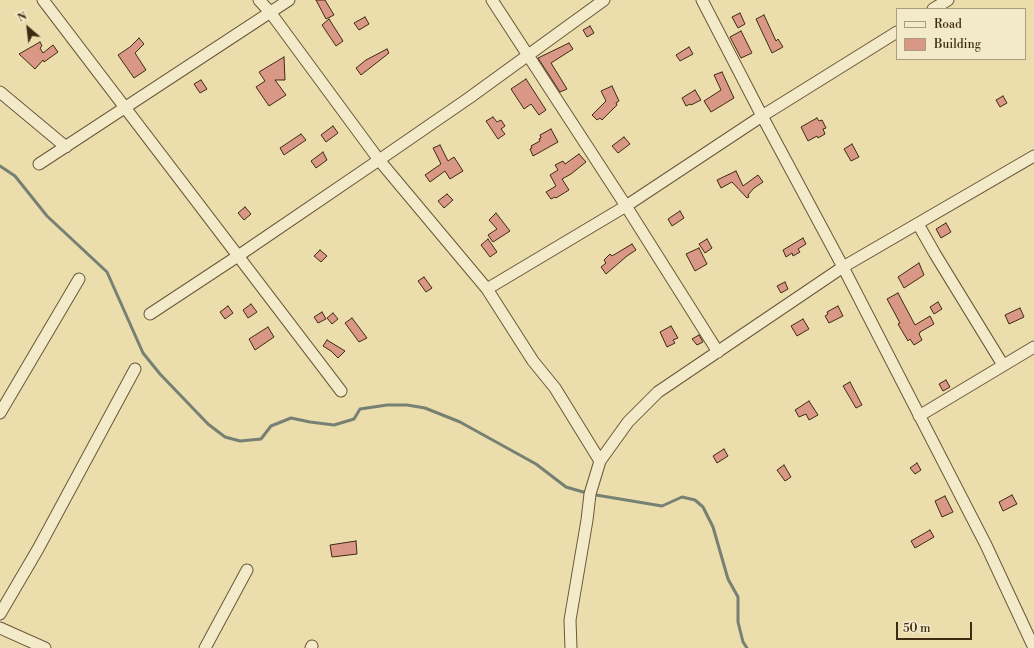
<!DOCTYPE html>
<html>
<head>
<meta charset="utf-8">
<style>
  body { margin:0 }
  #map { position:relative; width:1034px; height:648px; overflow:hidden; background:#ecdeac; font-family:"Libre Bodoni",serif }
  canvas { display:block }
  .legend { position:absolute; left:896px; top:8px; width:130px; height:52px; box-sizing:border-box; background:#f3eac9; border:1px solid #ab9d80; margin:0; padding:5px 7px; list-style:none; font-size:12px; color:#3f2a13 }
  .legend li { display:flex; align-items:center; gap:8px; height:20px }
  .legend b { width:20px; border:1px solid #ab9d80 }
  .north { position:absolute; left:8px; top:8px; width:40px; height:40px; -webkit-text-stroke:3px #f3eac9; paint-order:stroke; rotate:332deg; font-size:11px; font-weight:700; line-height:16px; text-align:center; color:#3f2a13 }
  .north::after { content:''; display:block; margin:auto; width:14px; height:18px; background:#3f2a13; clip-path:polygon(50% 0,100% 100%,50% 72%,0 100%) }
  .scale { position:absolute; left:896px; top:622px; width:76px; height:18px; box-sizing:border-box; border:2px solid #3f2a13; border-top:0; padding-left:5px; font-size:12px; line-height:14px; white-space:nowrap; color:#3f2a13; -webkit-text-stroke:3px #f3eac9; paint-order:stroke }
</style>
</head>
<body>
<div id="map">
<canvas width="1034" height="648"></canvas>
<ul class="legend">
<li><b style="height:5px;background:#f3eac9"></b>Road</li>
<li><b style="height:11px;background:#d99886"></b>Building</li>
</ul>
<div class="north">N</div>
<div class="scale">50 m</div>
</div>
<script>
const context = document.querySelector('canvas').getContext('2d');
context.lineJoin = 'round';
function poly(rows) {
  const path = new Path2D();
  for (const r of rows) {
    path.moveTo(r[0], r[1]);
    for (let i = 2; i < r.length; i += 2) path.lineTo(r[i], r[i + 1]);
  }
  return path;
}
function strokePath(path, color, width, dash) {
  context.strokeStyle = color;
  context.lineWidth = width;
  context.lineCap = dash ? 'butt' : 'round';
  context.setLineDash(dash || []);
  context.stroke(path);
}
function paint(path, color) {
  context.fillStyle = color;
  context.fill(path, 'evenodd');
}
strokePath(poly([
  [0,166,15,176,47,216,107,272,143,353,160,374,208,424,225,437,240,441,261,439,271,426,291,418,310,422,334,425,354,419,360,409,387,405,407,405,425,408,460,422,536,464,566,487,590,494,662,506,682,497,695,500,703,507,713,527,728,579,738,597,738,622,743,642,747,648]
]), '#768173', 3);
const building = poly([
  [316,0,325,0,334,15,326,19,316,0],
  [740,13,745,24,738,28,732,17,740,13],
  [764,15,776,41,778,39,783,47,772,53,756,19,764,15],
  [365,17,369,24,359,30,354,23,365,17],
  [329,19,343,41,336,46,322,25,329,19],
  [590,26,594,33,587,37,583,30,590,26],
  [741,31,752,53,741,58,730,37,741,31],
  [139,38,144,44,135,53,146,70,134,78,118,55,130,47,139,38],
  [40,42,42,46,40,48,43,53,53,45,58,52,44,62,43,60,35,69,19,54,40,42],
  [569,43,573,49,551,63,567,89,560,92,538,58,569,43],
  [689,47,693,54,680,61,676,55,689,47],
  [387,49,389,53,361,75,356,68,366,60,387,49],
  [284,57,285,80,275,80,286,95,269,106,256,87,265,81,259,72,284,57],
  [722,72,734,98,711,112,704,101,721,90,714,75,722,72],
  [526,79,546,110,539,115,531,104,524,109,511,89,526,79],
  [201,80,207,89,200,93,194,84,201,80],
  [612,86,619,101,616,103,617,105,602,120,600,118,597,120,592,115,606,101,601,91,612,86],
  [695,90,701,100,691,105,690,104,686,106,682,98,695,90],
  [1003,96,1007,103,1000,107,996,100,1003,96],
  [493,117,497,122,501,120,505,126,501,129,505,134,498,139,486,121,493,117],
  [817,118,819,121,822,120,826,128,823,129,825,134,818,138,817,136,808,141,801,127,817,118],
  [333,126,338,133,326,142,321,135,333,126],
  [551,129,558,142,533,156,530,149,532,148,531,146,540,141,539,139,541,138,540,135,551,129],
  [301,134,306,140,284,155,280,148,301,134],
  [624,137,630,144,618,153,612,146,624,137],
  [852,144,859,157,851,161,844,149,852,144],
  [440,145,448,161,454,157,463,171,450,179,445,171,430,182,425,175,441,164,433,148,440,145],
  [323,152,327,160,316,168,311,161,323,152],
  [579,154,586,162,571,174,562,179,569,190,556,198,555,197,551,199,546,192,556,186,550,175,558,170,555,165,563,161,565,164,579,154],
  [736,171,743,186,758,175,763,182,754,188,748,195,749,197,747,198,732,182,721,188,717,180,736,171],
  [447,194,453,200,444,208,438,201,447,194],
  [245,207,251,214,244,220,238,213,245,207],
  [680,211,684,218,672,226,668,219,680,211],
  [496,213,510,231,493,242,488,235,497,229,489,220,496,213],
  [946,223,951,232,941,238,936,229,946,223],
  [803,238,806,244,798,249,800,252,793,256,792,253,786,257,783,250,803,238],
  [488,239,497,252,490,257,481,245,488,239],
  [707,239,712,248,705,253,699,244,707,239],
  [632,244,636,250,627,256,606,274,601,267,606,263,604,260,610,254,612,256,632,244],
  [699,248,707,264,695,271,686,254,699,248],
  [320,250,327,256,321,262,314,256,320,250],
  [919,263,924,275,904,288,898,277,919,263],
  [424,277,432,288,426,292,418,281,424,277],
  [785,282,788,289,781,293,777,286,785,282],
  [898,293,915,325,930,316,934,324,920,332,920,333,919,334,922,340,914,345,910,339,908,341,898,324,900,323,887,299,898,293],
  [938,302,942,309,934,314,930,307,938,302],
  [251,304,257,312,248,318,243,310,251,304],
  [228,306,233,313,225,319,220,312,228,306],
  [838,306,843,316,829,323,825,316,828,314,827,312,838,306],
  [1020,308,1024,317,1009,324,1005,315,1020,308],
  [322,312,326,319,318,323,314,317,322,312],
  [333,313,338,319,332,324,327,318,333,313],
  [352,318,367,338,359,342,345,323,352,318],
  [803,319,809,329,797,336,791,326,803,319],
  [671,326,678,338,673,340,675,343,667,347,660,332,671,326],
  [268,327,274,337,255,350,249,339,268,327],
  [699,335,703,342,697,345,692,339,699,335],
  [327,340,345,351,338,358,331,351,323,346,327,340],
  [946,380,950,387,943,391,939,384,946,380],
  [850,382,862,405,856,408,843,386,850,382],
  [809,401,818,415,809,420,806,414,799,417,795,410,809,401],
  [724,449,728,456,717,463,713,456,724,449],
  [917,463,921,470,915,474,910,468,917,463],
  [784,465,791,477,785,481,777,470,784,465],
  [1012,495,1017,504,1003,511,999,502,1012,495],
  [945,496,953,512,942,517,935,501,945,496],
  [930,530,934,537,915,548,911,541,930,530],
  [356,541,357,554,332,557,330,545,356,541]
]);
paint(building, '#d99886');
strokePath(building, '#3f2a13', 1);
const street = poly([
  [43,0,341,391],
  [259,0,270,12,379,160,487,289,533,361,555,388,600,461],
  [492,0,626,206,718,352],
  [702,0,762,116,843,267,986,545,1034,648],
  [933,9,948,0],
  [0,92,66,147],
  [39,164,289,0],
  [918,224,935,254,1003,365],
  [487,289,626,206,762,116,897,32],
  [150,314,238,256,379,160,469,98,604,0],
  [0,413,79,279],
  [919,416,1034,347],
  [0,614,38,549,135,369],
  [0,628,45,648],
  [205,648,247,570],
  [311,648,312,646],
  [571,648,570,620,587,520,590,494,600,461,628,422,658,392,843,267,1034,156]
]);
strokePath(street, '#6a5739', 13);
strokePath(street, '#f3eac9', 11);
</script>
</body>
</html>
